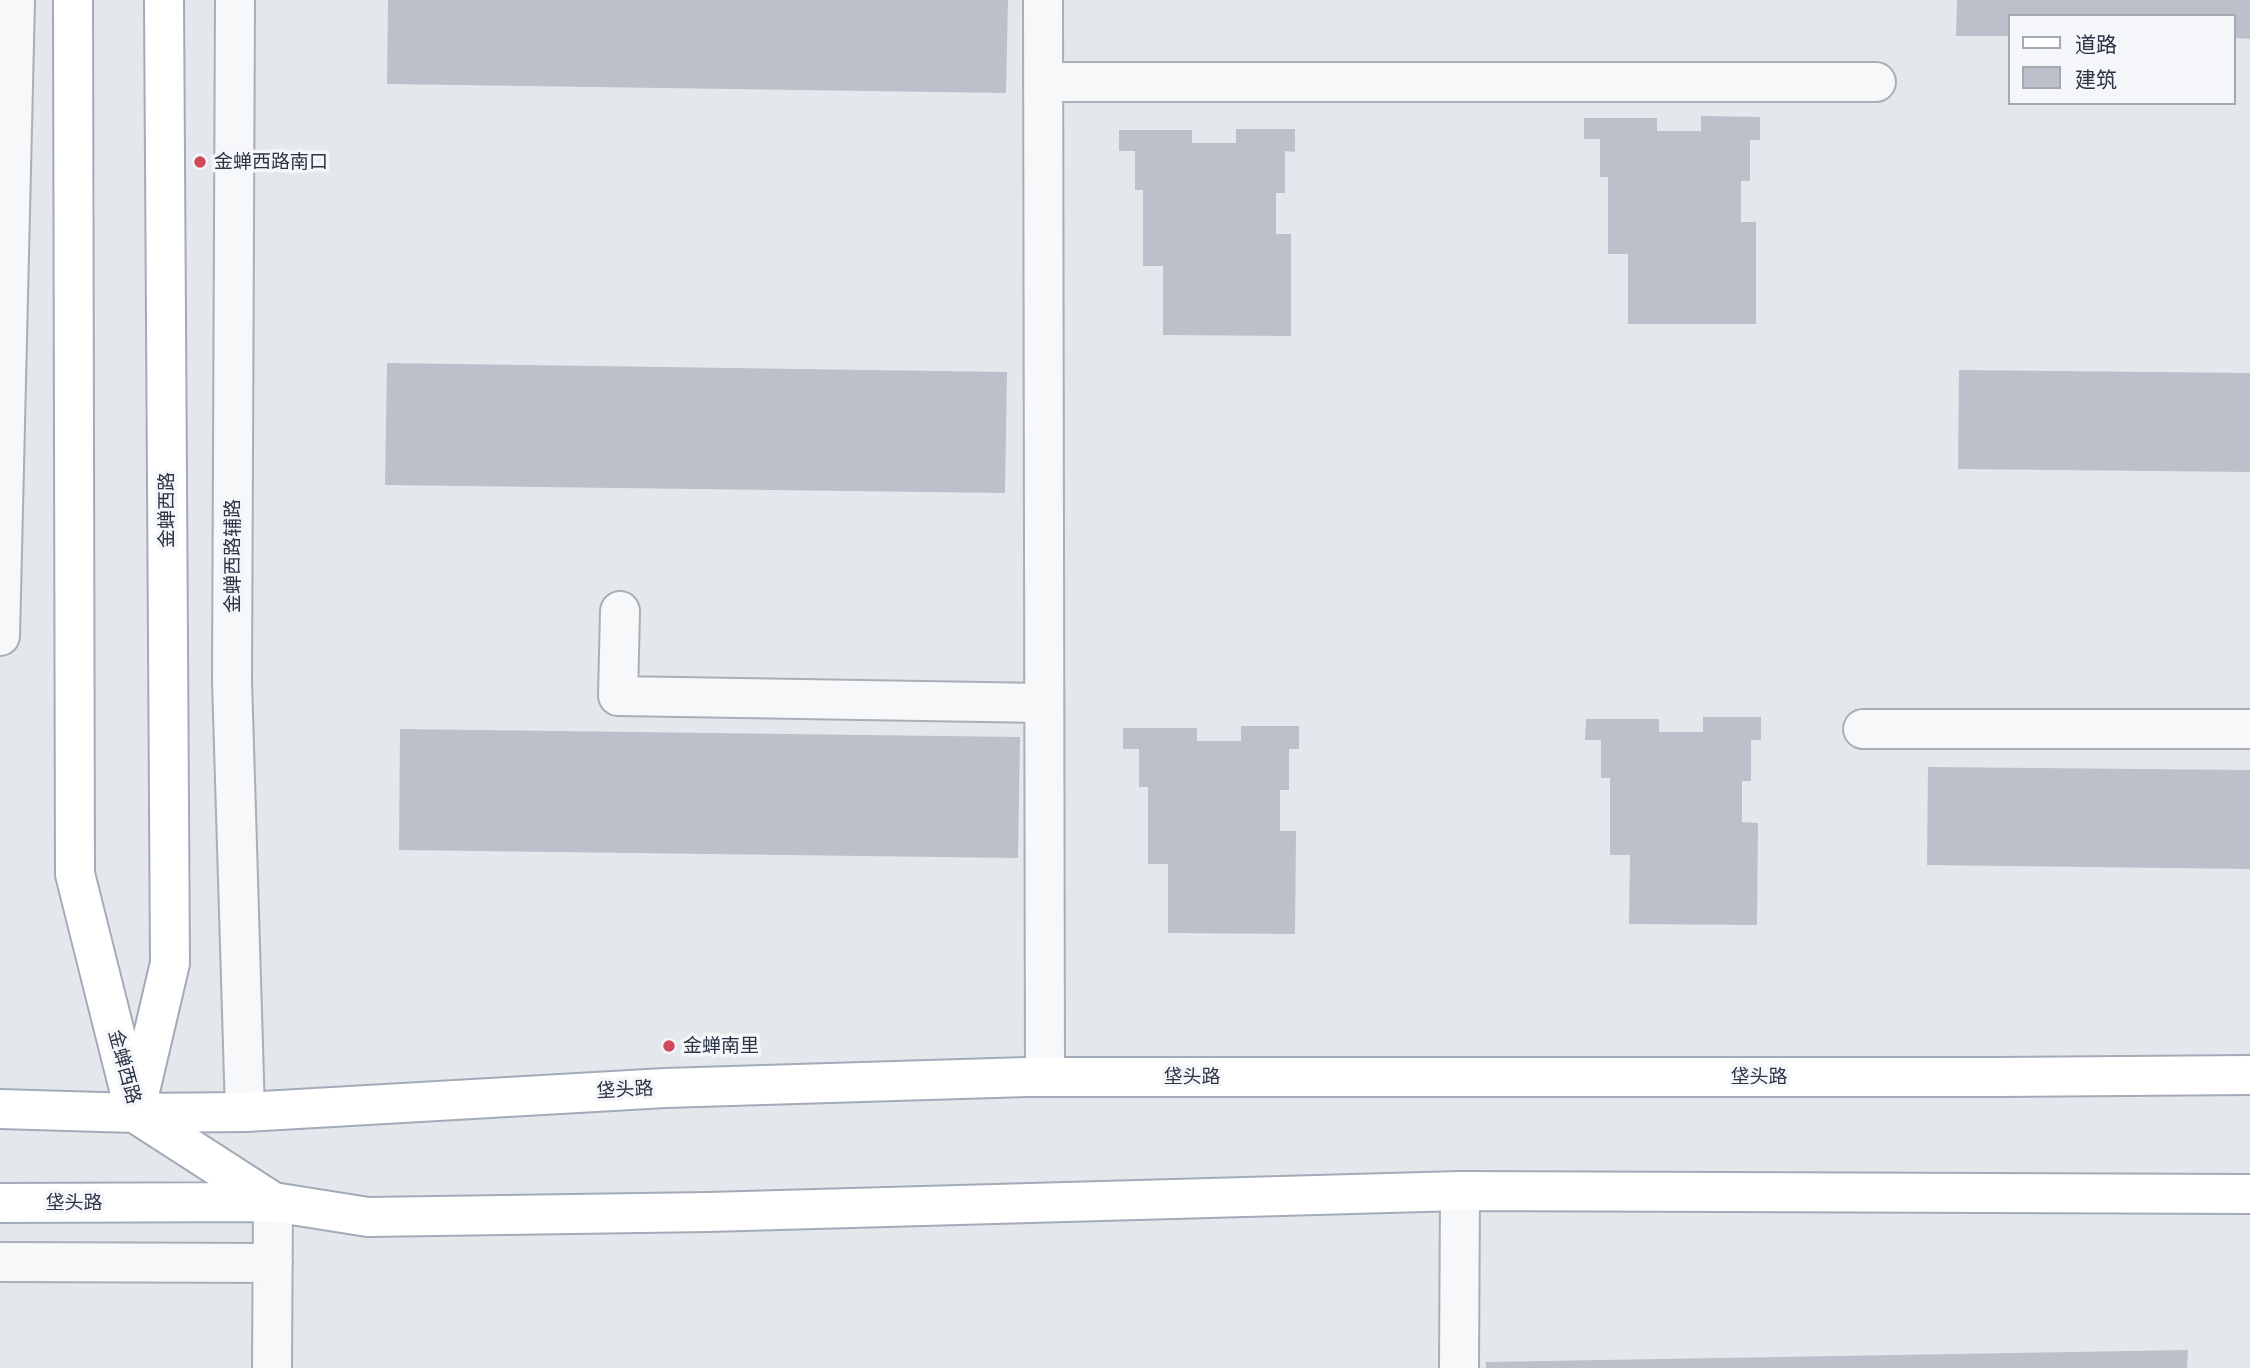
<!DOCTYPE html>
<html>
<head>
<meta charset="utf-8">
<style>
  body { margin:0 }
  #map { position:relative; width:2250px; height:1368px; overflow:hidden; background:#e4e7ec; font-family:Raleway,"Noto Sans SC",sans-serif }
  canvas { display:block }
  .legend { position:absolute; left:2008px; top:14px; width:228px; height:91px; box-sizing:border-box; background:#f4f6f9; border:2px solid #a4a8b1; margin:0; padding:9px 12px; list-style:none; font-size:21px; color:#2b3445 }
  .legend li { display:flex; align-items:center; gap:14px; height:35px }
  .legend b { width:35px; border:2px solid #a4a8b1 }
</style>
</head>
<body>
<div id="map">
<canvas width="2250" height="1368"></canvas>
<ul class="legend">
<li><b style="height:9px;background:#fff"></b>道路</li>
<li><b style="height:19px;background:#bbc0ca"></b>建筑</li>
</ul>
</div>
<script>
const context = document.querySelector('canvas').getContext('2d');
context.lineJoin = 'round';
function paint(path, color) {
  context.fillStyle = color;
  context.fill(path, 'evenodd');
}
function poly(rows) {
  const path = new Path2D();
  for (const r of rows) {
    path.moveTo(r[0], r[1]);
    for (let i = 2; i < r.length; i += 2) path.lineTo(r[i], r[i + 1]);
  }
  return path;
}
function strokePath(path, color, width, dash) {
  context.strokeStyle = color;
  context.lineWidth = width;
  context.lineCap = dash ? 'butt' : 'round';
  context.setLineDash(dash || []);
  context.stroke(path);
}
function write(font, color, halo, rows, align = 'center') {
  context.font = font + ' Raleway,"Noto Sans SC",sans-serif';
  context.lineWidth = 7;
  context.setLineDash([]);
  context.textBaseline = 'middle';
  context.strokeStyle = halo;
  context.fillStyle = color;
  for (const [text, x, y, turn = 0] of rows) {
    context.save();
    context.translate(x, y);
    context.rotate((+turn || 0) * Math.PI / 180);
    context.textAlign = isNaN(turn) ? turn : align;
    if (halo) context.strokeText(text, 0, 0);
    context.fillText(text, 0, 0);
    context.restore();
  }
}
paint(poly([
  [388,0,1008,0,1006,93,387,84],
  [1957,0,2250,0,2250,39,2234,38,2234,16,2010,16,2010,36,1956,36],
  [1701,116,1760,117,1760,140,1750,140,1750,181,1741,181,1741,222,1756,222,1756,324,1628,324,1628,254,1608,254,1608,177,1600,177,1600,139,1584,139,1584,118,1657,118,1657,131,1701,131],
  [1236,129,1295,129,1295,152,1285,151,1285,193,1276,193,1276,234,1291,234,1291,336,1163,335,1163,266,1143,266,1143,190,1135,190,1135,151,1119,151,1119,130,1192,130,1192,143,1236,143],
  [387,363,1007,372,1005,493,385,485],
  [1959,370,2250,373,2250,472,1958,469],
  [1703,717,1761,717,1761,740,1751,740,1751,781,1742,781,1742,822,1758,823,1757,925,1629,924,1630,855,1610,855,1610,778,1601,778,1601,740,1585,740,1586,719,1659,719,1659,732,1703,732],
  [1241,726,1299,726,1299,749,1289,749,1289,790,1280,790,1280,831,1296,831,1295,934,1168,933,1168,864,1148,864,1148,787,1139,787,1139,749,1123,749,1123,728,1197,728,1197,741,1241,741],
  [400,729,1020,737,1018,858,399,850],
  [1928,767,2250,770,2250,869,1927,865],
  [2188,1350,2187,1368,1486,1368,1486,1362]
]), '#bbc0ca');
const minor = poly([
  [235,0,232,680,245,1112],
  [1043,0,1045,1077],
  [1043,82,1876,82],
  [620,611,618,696,1044,703],
  [0,636,15,0],
  [1863,729,2250,729],
  [0,1262,273,1263],
  [272,1368,273,1202],
  [1459,1368,1460,1191]
]);
const major = poly([
  [73,0,75,874,135,1113],
  [136,1108,170,963,164,0],
  [0,1109,135,1113,245,1112,665,1088,1027,1077,1999,1077,2250,1075],
  [135,1113,273,1202,368,1217,708,1212,1460,1191,2250,1194],
  [0,1203,273,1202]
]);
strokePath(minor, '#a9aeb7', 42);
strokePath(major, '#a3abb8', 42);
strokePath(minor, '#f7f8fa', 38);
strokePath(major, '#fff', 38);
for (const [x, y, r, color] of [
  [200,162,7,"#d1495b"],
  [669,1046,7,"#d1495b"]
]) {
  const dot = new Path2D();
  dot.arc(x, y, r, 0, 2 * Math.PI);
  context.fillStyle = color;
  context.fill(dot);
  strokePath(dot, '#f4f6f9', 2.5);
}
write('19px', '#2b3445', '#f4f6f9', [
  ["金蝉西路南口",214,162],
  ["金蝉南里",683,1046]
], 'left');
write('19px', '#2b3445', '#f4f6f9', [
  ["金蝉西路",167,510,-90],
  ["金蝉西路辅路",233,556,-90],
  ["金蝉西路",124,1067,75],
  ["垡头路",1192,1077],
  ["垡头路",1759,1077],
  ["垡头路",625,1090,-3],
  ["垡头路",74,1203]
]);
</script>
</body>
</html>
